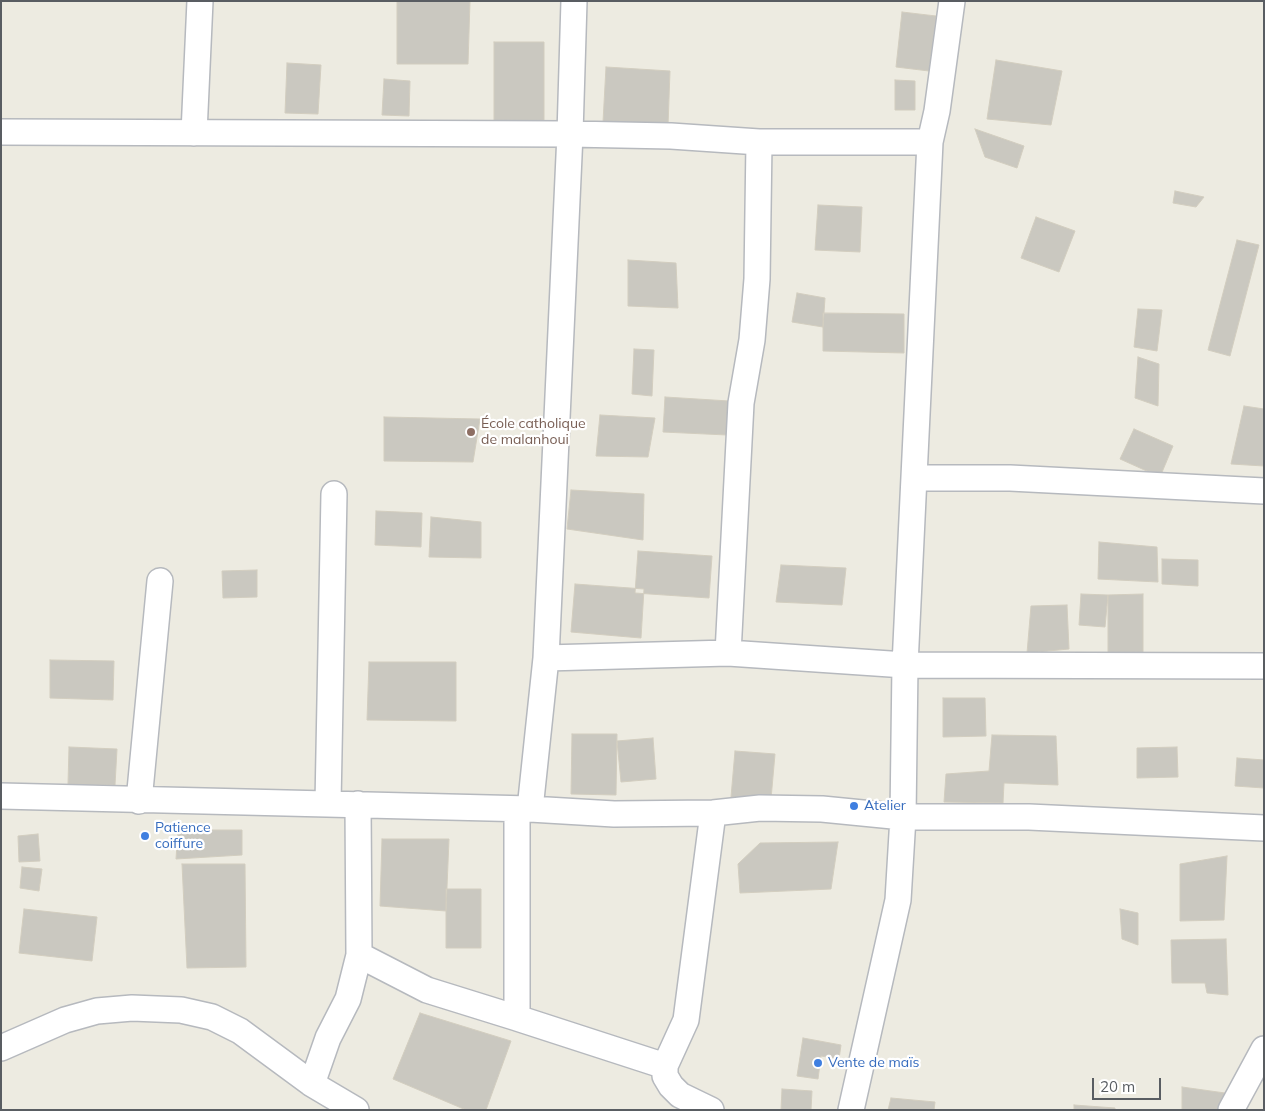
<!DOCTYPE html>
<html>
<head>
<meta charset="utf-8">
<style>
  body { margin:0 }
  #map { position:relative; width:1265px; height:1111px; overflow:hidden; background:#edebe1; font-family:Mulish,sans-serif }
  canvas { display:block }
  .frame { position:absolute; inset:0; border:2px solid #595d62; pointer-events:none }
  .scale { position:absolute; left:1092px; top:1078px; width:69px; height:22px; box-sizing:border-box; border:2px solid #595d62; border-top:0; padding-left:6px; font-size:15px; line-height:18px; white-space:nowrap; color:#595d62; -webkit-text-stroke:4px #fff; paint-order:stroke }
</style>
</head>
<body>
<div id="map">
<canvas width="1265" height="1111"></canvas>
<div class="frame"></div>
<div class="scale">20 m</div>
</div>
<script>
const context = document.querySelector('canvas').getContext('2d');
context.lineJoin = 'round';
function paint(path, color) {
  context.fillStyle = color;
  context.fill(path, 'evenodd');
}
function poly(rows) {
  const path = new Path2D();
  for (const r of rows) {
    path.moveTo(r[0], r[1]);
    for (let i = 2; i < r.length; i += 2) path.lineTo(r[i], r[i + 1]);
  }
  return path;
}
function strokePath(path, color, width, dash) {
  context.strokeStyle = color;
  context.lineWidth = width;
  context.lineCap = dash ? 'butt' : 'round';
  context.setLineDash(dash || []);
  context.stroke(path);
}
function write(font, color, halo, rows, align = 'center') {
  context.font = font + ' Mulish,sans-serif';
  context.lineWidth = 4.5;
  context.setLineDash([]);
  context.textBaseline = 'middle';
  context.strokeStyle = halo;
  context.fillStyle = color;
  for (const [text, x, y, turn = 0] of rows) {
    context.save();
    context.translate(x, y);
    context.rotate((+turn || 0) * Math.PI / 180);
    context.textAlign = isNaN(turn) ? turn : align;
    if (halo) context.strokeText(text, 0, 0);
    context.fillText(text, 0, 0);
    context.restore();
  }
}
const building = poly([
  [397,1,470,1,468,64,397,64,397,1],
  [902,12,936,16,929,71,896,67,902,12],
  [494,42,544,42,544,121,494,121,494,42],
  [996,60,1062,71,1051,125,987,119,996,60],
  [287,63,321,65,318,114,285,113,287,63],
  [606,67,670,71,668,126,603,122,606,67],
  [384,79,410,81,409,116,382,115,384,79],
  [895,80,915,81,915,110,895,110,895,80],
  [975,129,1024,146,1017,168,985,157,975,129],
  [1175,191,1204,197,1196,207,1173,203,1175,191],
  [818,205,862,207,860,252,815,250,818,205],
  [1036,217,1075,231,1059,272,1021,258,1036,217],
  [1237,240,1259,245,1230,356,1208,350,1237,240],
  [628,260,676,263,678,308,628,306,628,260],
  [797,293,825,298,823,327,792,322,797,293],
  [1138,309,1162,310,1157,351,1134,347,1138,309],
  [823,313,904,314,904,353,823,351,823,313],
  [634,349,654,350,652,396,632,394,634,349],
  [1138,357,1159,364,1158,406,1135,398,1138,357],
  [665,397,729,401,727,435,663,432,665,397],
  [1244,406,1264,409,1264,466,1231,464,1244,406],
  [600,415,655,418,648,457,596,456,600,415],
  [384,417,480,419,473,462,384,461,384,417],
  [1134,429,1173,446,1160,477,1120,459,1134,429],
  [571,490,644,494,643,540,567,529,571,490],
  [376,511,422,513,421,547,375,545,376,511],
  [431,517,481,522,481,558,429,557,431,517],
  [1099,542,1157,547,1158,582,1098,579,1099,542],
  [638,551,712,556,709,598,635,593,638,551],
  [1162,559,1198,560,1198,586,1162,584,1162,559],
  [781,565,846,568,842,605,776,602,781,565],
  [257,570,257,597,223,598,222,571,257,570],
  [575,584,644,589,641,638,571,632,575,584],
  [1081,594,1108,595,1105,627,1079,625,1081,594],
  [1143,594,1143,658,1108,659,1108,595,1143,594],
  [1067,605,1069,649,1027,653,1031,606,1067,605],
  [50,660,114,661,113,700,50,698,50,660],
  [369,662,456,662,456,721,367,720,369,662],
  [943,698,985,698,986,736,943,737,943,698],
  [572,734,617,734,616,795,571,794,572,734],
  [992,735,1056,736,1058,785,1004,783,1003,803,944,802,946,774,989,771,992,735],
  [653,738,656,779,621,782,617,741,653,738],
  [69,747,117,749,115,785,68,784,69,747],
  [1177,747,1178,777,1137,778,1137,748,1177,747],
  [735,751,775,754,771,799,731,797,735,751],
  [1237,758,1264,760,1264,788,1235,786,1237,758],
  [178,830,242,830,242,855,176,859,178,830],
  [38,834,40,861,19,862,18,836,38,834],
  [382,839,449,839,446,911,380,906,382,839],
  [838,842,831,889,740,893,738,864,760,843,838,842],
  [1227,856,1224,920,1180,921,1180,864,1227,856],
  [182,864,245,864,246,967,187,968,182,864],
  [22,867,42,869,39,891,20,888,22,867],
  [446,889,481,889,481,948,446,948,446,889],
  [24,909,97,917,92,961,19,953,24,909],
  [1120,909,1138,913,1138,945,1122,939,1120,909],
  [1226,939,1228,995,1207,993,1205,983,1172,983,1171,940,1226,939],
  [420,1013,511,1041,486,1110,466,1110,393,1079,420,1013],
  [803,1038,841,1045,839,1059,821,1056,818,1079,797,1076,803,1038],
  [1182,1087,1225,1093,1219,1110,1182,1110,1182,1087],
  [782,1089,812,1091,811,1110,781,1110,782,1089],
  [891,1098,935,1102,934,1110,888,1110,891,1098],
  [1074,1105,1115,1108,1115,1110,1074,1110,1074,1105]
]);
paint(building, '#cac8c0');
strokePath(building, '#d2cdbf', 1);
const street = poly([
  [1,132,570,134,671,136,759,142,930,142],
  [194,133,200,1],
  [914,478,1010,478,1264,491],
  [728,653,741,403,752,340,757,279,759,142],
  [546,658,728,653,905,665,1264,666],
  [1,796,530,809,614,814,713,813,760,808,822,809,903,817,1029,817,1264,828],
  [139,801,160,581],
  [328,803,334,494],
  [358,804,359,955,427,990,517,1018],
  [517,809,517,1018,665,1066],
  [530,809,546,658,570,134,574,1],
  [1,1048,65,1020,97,1011,132,1008,181,1010,212,1017,240,1031,312,1084,356,1110],
  [312,1084,328,1038,348,999,359,955],
  [711,1110,680,1095,671,1086,665,1076,665,1066,686,1020,713,813],
  [851,1110,898,900,903,817,905,665,930,142,937,111,952,1],
  [1231,1110,1264,1049]
]);
strokePath(street, '#b6b9be', 28);
strokePath(street, '#fff', 25);
for (const [x, y, r, color] of [
  [471,432,5,"#8d6e63"],
  [854,806,5,"#3f7fe0"],
  [145,836,5,"#3f7fe0"],
  [818,1063,5,"#3f7fe0"]
]) {
  const dot = new Path2D();
  dot.arc(x, y, r, 0, 2 * Math.PI);
  context.fillStyle = color;
  context.fill(dot);
  strokePath(dot, '#fff', 2);
}
write('14px', '#785e54', '#fff', [
  ["École catholique",481,424],
  ["de malanhoui",481,440]
], 'left');
write('14px', '#366cbe', '#fff', [
  ["Atelier",864,806],
  ["Patience",155,828],
  ["coiffure",155,844],
  ["Vente de maïs",828,1063]
], 'left');
</script>
</body>
</html>
